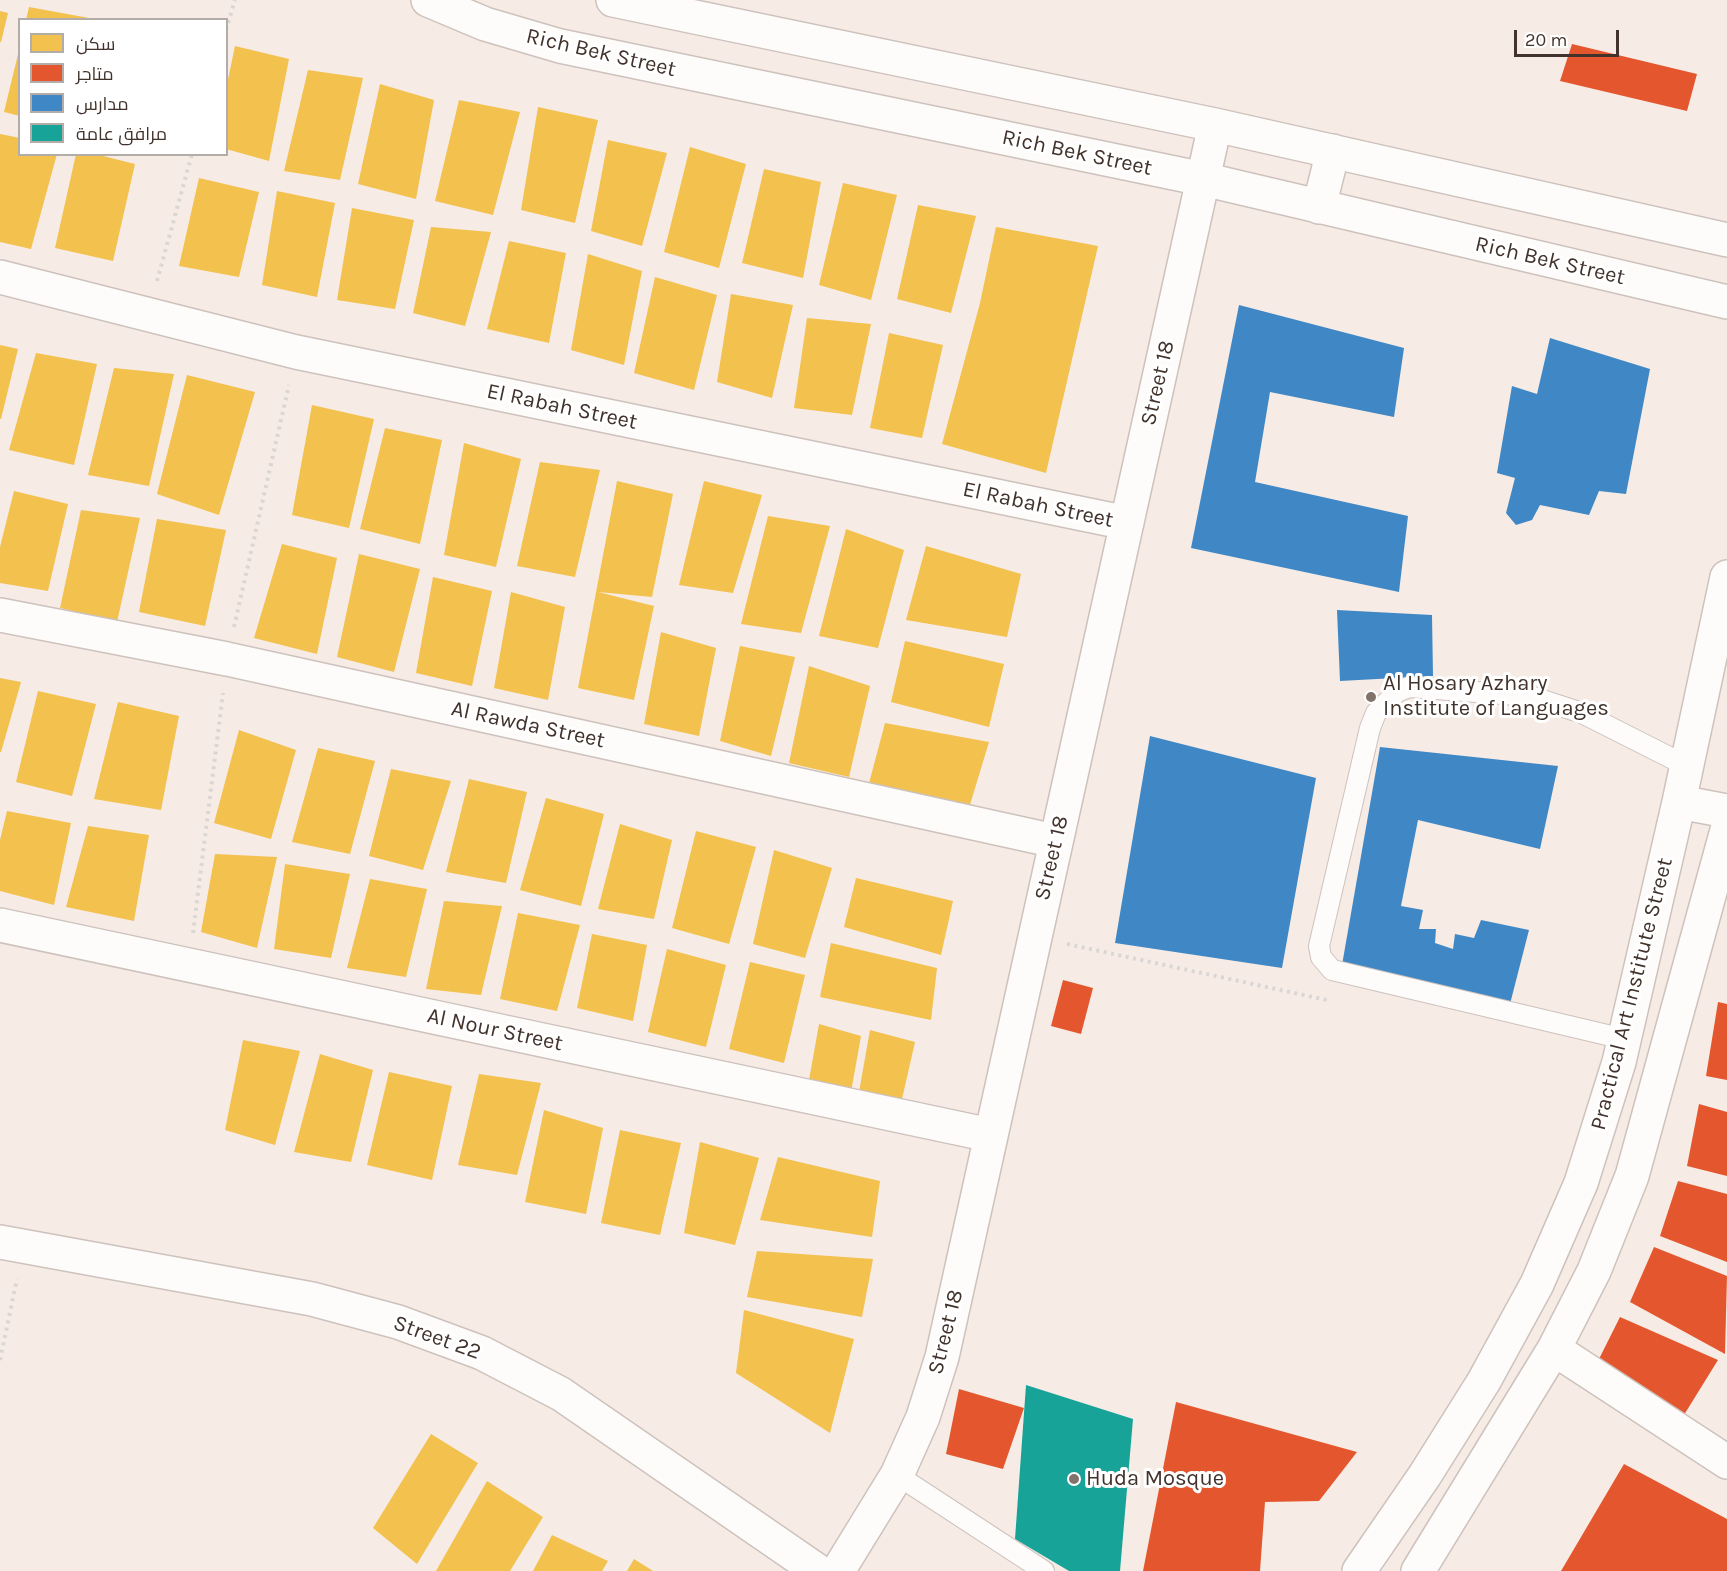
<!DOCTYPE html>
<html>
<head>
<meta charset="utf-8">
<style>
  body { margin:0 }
  #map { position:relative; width:1727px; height:1571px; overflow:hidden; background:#f7ebe6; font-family:Karla,Cairo,sans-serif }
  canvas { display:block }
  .legend { position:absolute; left:18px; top:18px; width:210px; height:138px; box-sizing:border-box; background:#fff; border:2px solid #b3adaa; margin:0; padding:8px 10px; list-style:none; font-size:18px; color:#41322b }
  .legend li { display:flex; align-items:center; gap:12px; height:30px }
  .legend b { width:30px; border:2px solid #b3adaa }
  .scale { position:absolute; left:1514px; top:30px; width:105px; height:27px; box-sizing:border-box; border:3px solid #41322b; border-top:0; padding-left:8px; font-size:18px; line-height:21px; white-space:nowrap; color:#41322b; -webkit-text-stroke:4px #fff; paint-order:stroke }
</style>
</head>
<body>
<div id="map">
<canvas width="1727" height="1571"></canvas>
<ul class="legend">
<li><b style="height:16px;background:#f2c14e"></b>سكن</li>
<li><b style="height:16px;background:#e4572e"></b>متاجر</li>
<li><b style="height:16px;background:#3f88c5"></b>مدارس</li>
<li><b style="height:16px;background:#17a398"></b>مرافق عامة</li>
</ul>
<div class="scale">20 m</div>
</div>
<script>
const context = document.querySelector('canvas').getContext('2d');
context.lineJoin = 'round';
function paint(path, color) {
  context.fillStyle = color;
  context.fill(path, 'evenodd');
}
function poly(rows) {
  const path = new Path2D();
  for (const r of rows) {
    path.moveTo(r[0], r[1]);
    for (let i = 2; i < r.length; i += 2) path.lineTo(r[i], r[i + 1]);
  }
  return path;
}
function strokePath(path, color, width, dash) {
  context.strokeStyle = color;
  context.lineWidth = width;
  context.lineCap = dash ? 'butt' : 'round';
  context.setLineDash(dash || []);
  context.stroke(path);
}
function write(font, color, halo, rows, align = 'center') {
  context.font = font + ' Karla,sans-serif';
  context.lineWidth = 6;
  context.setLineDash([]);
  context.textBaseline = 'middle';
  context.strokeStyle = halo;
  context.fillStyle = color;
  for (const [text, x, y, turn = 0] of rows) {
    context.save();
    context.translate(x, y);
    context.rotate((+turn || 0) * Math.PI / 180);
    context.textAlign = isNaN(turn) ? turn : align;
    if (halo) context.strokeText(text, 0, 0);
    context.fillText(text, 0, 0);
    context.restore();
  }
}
paint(poly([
  [29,7,89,18,89,20,26,20],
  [0,11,8,13,1,42,0,42],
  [235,46,289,59,269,161,226,149,226,89],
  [19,50,20,51,20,116,4,112],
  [308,70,363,78,340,180,284,171],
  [380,84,434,100,416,199,358,184],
  [459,100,520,112,493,215,435,201],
  [538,107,598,120,575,223,521,210],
  [0,134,20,138,20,154,57,154,31,249,0,242],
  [608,140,667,153,642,246,591,231],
  [690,147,746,164,719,268,664,252],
  [76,154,95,154,135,164,113,261,55,248],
  [764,169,821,182,803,278,742,263],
  [199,178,259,192,239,277,179,266],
  [843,183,897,195,871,300,819,285],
  [277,191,335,203,317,297,262,285],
  [918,205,976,216,951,313,897,299],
  [352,208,414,220,395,309,337,300],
  [431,227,491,232,465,326,413,313],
  [996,227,1098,246,1046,473,942,444,980,303],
  [509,241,566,253,549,343,487,329],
  [588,254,642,271,624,365,571,350],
  [655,277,717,295,694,390,634,373],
  [731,294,793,305,772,398,717,382],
  [807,318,871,324,852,415,794,408],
  [889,333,943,345,922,438,870,428],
  [0,345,18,349,1,419,0,419],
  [36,353,97,364,74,465,9,450],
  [114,368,174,374,149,486,88,475],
  [187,375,255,392,219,515,157,494],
  [312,405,374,419,349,528,292,515],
  [385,428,442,440,420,544,360,529],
  [464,443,521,459,496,567,444,555],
  [540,462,600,470,575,577,517,566],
  [617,481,673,494,652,597,598,592,654,606,634,700,578,688],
  [704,481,762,495,733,593,679,585],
  [14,491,68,504,48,591,0,583,0,547],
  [81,510,140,518,117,622,60,608],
  [768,516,830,526,801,633,741,624],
  [157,519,226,530,205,626,139,612],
  [846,529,904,550,878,648,819,636],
  [282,544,337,558,317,654,254,638],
  [926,546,1021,574,1007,637,906,620],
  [359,554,420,569,394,672,337,657],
  [433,577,492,591,472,686,416,673],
  [511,592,565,607,548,700,494,688],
  [661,632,716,648,699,736,644,724],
  [905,641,1004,664,989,727,891,702],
  [740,646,795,657,771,756,720,741],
  [809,666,870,686,849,777,789,763],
  [0,678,21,682,1,752,0,752],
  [38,691,96,704,72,796,16,782],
  [118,702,179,716,161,810,94,799],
  [885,723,989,742,969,808,868,787],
  [239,730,296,750,271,839,214,823],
  [318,748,375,761,350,854,292,842],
  [391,769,451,781,423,870,369,856],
  [469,779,527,792,506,883,446,872],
  [546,798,604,814,581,906,520,890],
  [7,811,71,823,54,905,0,891,0,840],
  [620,824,672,840,654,919,598,909],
  [88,826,149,835,134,921,66,907],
  [696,831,756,847,729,944,672,928],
  [774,850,832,868,805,958,753,944],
  [215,854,277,857,257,948,201,932],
  [285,864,350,874,331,958,274,949],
  [856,878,953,901,941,955,844,927],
  [370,879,427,889,406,977,347,968],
  [444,901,502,906,481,995,426,989],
  [518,913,580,925,557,1011,500,999],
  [592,934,647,945,633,1021,577,1008],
  [831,943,937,968,931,1020,820,997],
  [667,949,726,965,706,1047,648,1032],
  [750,962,805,975,784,1063,729,1049],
  [819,1024,861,1036,851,1092,809,1080],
  [870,1030,915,1042,902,1099,859,1092],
  [243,1040,300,1051,275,1145,225,1130],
  [320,1054,373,1070,351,1162,294,1152],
  [389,1072,452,1086,432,1180,367,1165],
  [479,1074,541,1083,517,1175,458,1165],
  [544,1110,603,1128,586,1214,525,1202],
  [620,1130,681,1143,660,1235,601,1223],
  [700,1142,759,1158,735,1245,684,1233],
  [778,1157,880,1181,872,1237,760,1220],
  [757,1251,873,1259,862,1317,747,1297],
  [744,1310,854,1339,830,1433,736,1373],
  [431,1434,478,1463,417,1564,373,1528],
  [487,1481,543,1517,510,1571,436,1571],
  [552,1535,608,1561,602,1571,533,1571],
  [634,1559,653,1571,627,1571]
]), '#f2c14e');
paint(poly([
  [1572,44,1697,74,1687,111,1560,81],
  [1063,980,1093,988,1081,1034,1051,1026],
  [1718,1002,1727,1004,1727,1080,1706,1076],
  [1699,1104,1727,1112,1727,1176,1687,1166],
  [1678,1181,1727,1194,1727,1262,1660,1236],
  [1654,1247,1727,1276,1725,1354,1630,1302],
  [1620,1317,1718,1360,1679,1423,1596,1365],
  [959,1389,1024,1408,1003,1469,946,1454],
  [1176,1402,1357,1452,1319,1501,1265,1502,1260,1571,1143,1571],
  [1624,1464,1727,1519,1727,1571,1561,1571]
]), '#e4572e');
paint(poly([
  [1239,305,1404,348,1394,417,1270,392,1255,482,1408,516,1399,592,1191,548],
  [1550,338,1650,369,1626,494,1599,491,1589,515,1540,505,1532,520,1516,525,1506,513,1515,478,1497,473,1512,386,1537,394],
  [1337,610,1432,615,1433,676,1340,681],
  [1150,736,1316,778,1282,968,1115,943],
  [1380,747,1558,766,1540,849,1418,820,1401,906,1423,910,1419,929,1436,929,1435,943,1453,949,1455,934,1474,938,1481,920,1529,930,1510,1004,1342,965]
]), '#3f88c5');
paint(poly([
  [1026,1385,1133,1419,1120,1571,1069,1571,1015,1539]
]), '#17a398');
const lane = poly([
  [1624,1039,1332,970,1321,957,1319,946,1370,728,1376,713,1397,692,1409,687,1530,696,1582,713,1687,766],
  [897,1475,1044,1571]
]);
const street = poly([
  [428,0,485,24,560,46,1203,179,1727,302],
  [613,0,1215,125,1727,240],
  [1319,207,1333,151],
  [0,277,296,352,1127,523],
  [0,615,227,659,1055,841],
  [1679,802,1727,811],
  [0,925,990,1135],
  [0,1242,312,1299,398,1322,482,1353,561,1394,818,1571],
  [1554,1349,1727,1462],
  [838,1571,897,1475,923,1417,942,1357,1215,125],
  [1359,1571,1425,1475,1484,1381,1537,1284,1581,1183,1619,1062,1679,802,1727,577],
  [1418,1571,1554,1349,1594,1271,1632,1176,1727,830]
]);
strokePath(lane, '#cdc2bc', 22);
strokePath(street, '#cdc2bc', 36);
strokePath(poly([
  [226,30,235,0],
  [157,281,192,154],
  [234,627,289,385],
  [193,933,223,693],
  [1067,944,1327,1000],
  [0,1360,17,1279]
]), '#d9d6d4', 4, [3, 4.5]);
strokePath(lane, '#fefcfb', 20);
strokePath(street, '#fefcfb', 33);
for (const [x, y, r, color] of [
  [1371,697,6,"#81736c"],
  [1074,1479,6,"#81736c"]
]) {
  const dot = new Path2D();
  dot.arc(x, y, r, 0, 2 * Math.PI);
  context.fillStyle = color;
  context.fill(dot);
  strokePath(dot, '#fff', 2);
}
write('22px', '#41322b', '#fff', [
  ["Rich Bek Street",601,53,13],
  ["Rich Bek Street",1077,153,12],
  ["Rich Bek Street",1550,261,13],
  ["Street 18",1158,383,-77],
  ["El Rabah Street",562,407,12],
  ["El Rabah Street",1038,505,12],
  ["Al Rawda Street",528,725,12],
  ["Street 18",1052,858,-77],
  ["Practical Art Institute Street",1632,994,-76],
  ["Al Nour Street",495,1030,12],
  ["Street 18",946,1332,-76],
  ["Street 22",437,1338,20]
]);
write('22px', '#41322b', '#fff', [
  ["Al Hosary Azhary",1383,684],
  ["Institute of Languages",1383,709],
  ["Huda Mosque",1086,1479]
], 'left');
</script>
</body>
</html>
